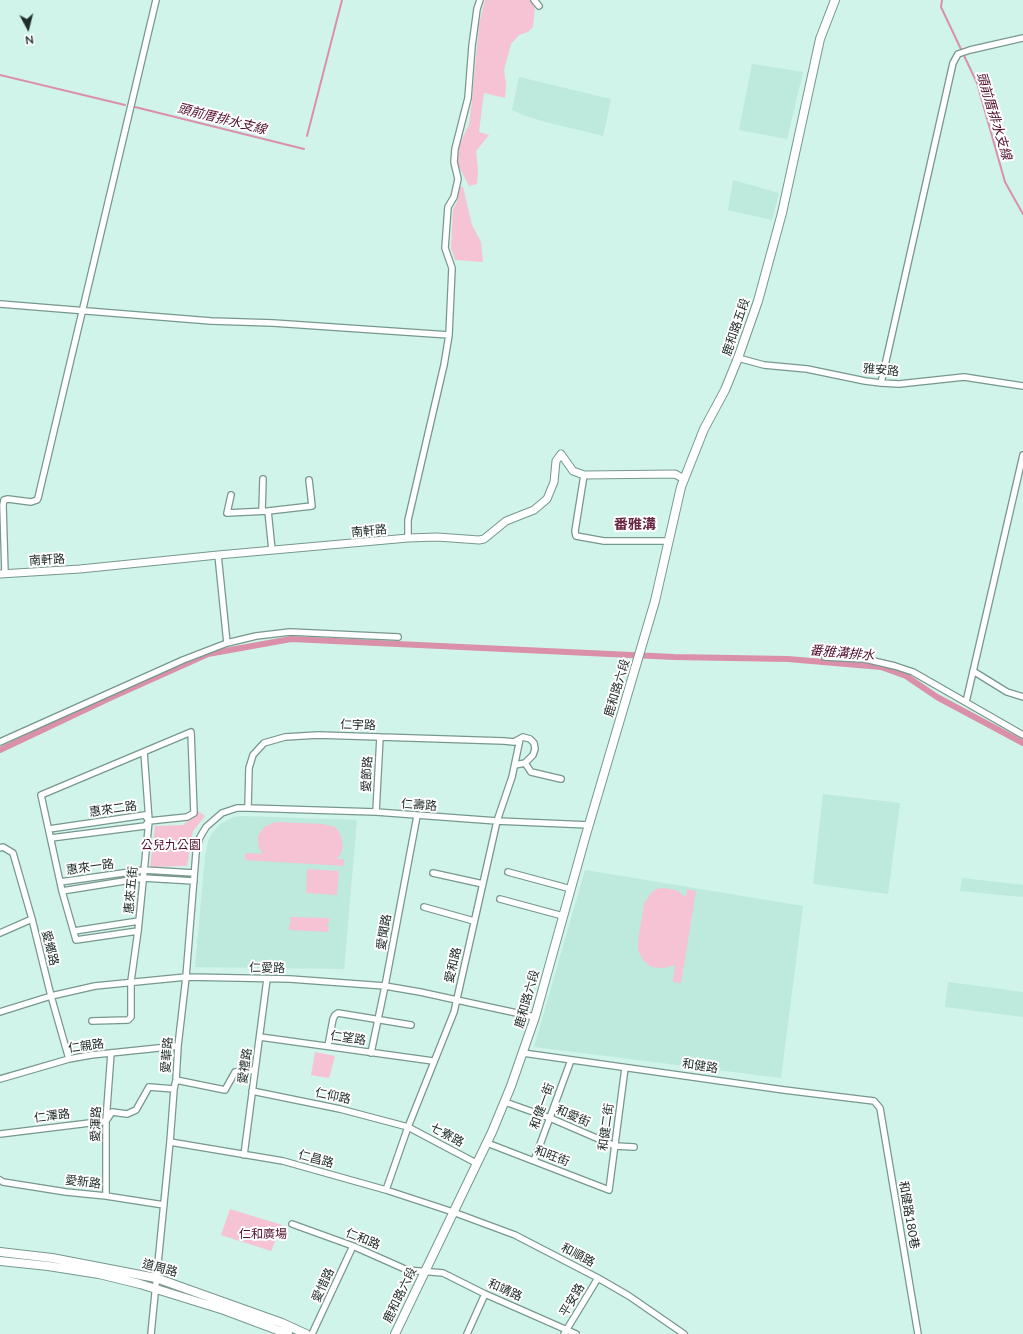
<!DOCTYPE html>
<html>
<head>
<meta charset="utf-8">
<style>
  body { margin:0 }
  #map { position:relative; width:1023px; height:1334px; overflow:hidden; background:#d0f3ea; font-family:Lato,sans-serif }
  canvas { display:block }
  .north { position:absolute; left:8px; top:8px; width:40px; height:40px; -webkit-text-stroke:3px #fff; paint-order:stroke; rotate:173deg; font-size:11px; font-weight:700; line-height:16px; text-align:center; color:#202d2a }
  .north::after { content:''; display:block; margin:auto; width:14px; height:18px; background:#202d2a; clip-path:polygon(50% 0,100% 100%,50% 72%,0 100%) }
</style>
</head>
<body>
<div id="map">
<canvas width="1023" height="1334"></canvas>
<div class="north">N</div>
</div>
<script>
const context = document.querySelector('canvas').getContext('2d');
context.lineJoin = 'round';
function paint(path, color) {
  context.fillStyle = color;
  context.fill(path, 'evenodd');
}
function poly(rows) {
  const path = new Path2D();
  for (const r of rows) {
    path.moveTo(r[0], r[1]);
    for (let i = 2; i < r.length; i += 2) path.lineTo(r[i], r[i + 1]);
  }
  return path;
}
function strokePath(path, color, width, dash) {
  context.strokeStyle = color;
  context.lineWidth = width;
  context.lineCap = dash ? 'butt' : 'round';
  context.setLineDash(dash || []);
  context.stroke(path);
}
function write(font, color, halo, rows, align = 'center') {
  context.font = font + ' Lato,"Noto Sans TC",sans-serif';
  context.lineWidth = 4;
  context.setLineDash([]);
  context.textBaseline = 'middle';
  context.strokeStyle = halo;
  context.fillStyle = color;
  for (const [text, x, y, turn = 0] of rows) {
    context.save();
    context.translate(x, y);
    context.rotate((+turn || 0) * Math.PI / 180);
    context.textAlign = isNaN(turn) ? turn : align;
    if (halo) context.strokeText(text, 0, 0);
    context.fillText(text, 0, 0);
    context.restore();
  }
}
paint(poly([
  [752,64,803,72,787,139,739,130],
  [519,77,611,99,603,136,542,121,523,115,512,110],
  [733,180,779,193,772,220,728,210],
  [823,794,900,803,888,894,813,884],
  [242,816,357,820,344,969,195,967,205,856,208,842,211,835,220,824,234,817],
  [585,870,803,906,781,1078,534,1047],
  [962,878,1023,885,1023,897,960,891],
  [948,982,1023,992,1023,1017,945,1007]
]), '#bee9dd');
paint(poly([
  [485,0,530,0,535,7,533,27,528,32,519,35,511,44,504,70,506,84,505,98,484,93,479,132,489,135,476,151,478,170,477,184,469,186,457,163,460,143,469,125,472,100,479,24],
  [460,187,463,187,472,225,481,242,483,262,455,260,451,248,453,209,457,202],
  [198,811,205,816,193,831,187,866,150,867,155,826,183,825],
  [275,822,323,824,335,827,340,833,343,845,341,853,337,859,344,859,344,866,245,860,245,853,262,854,258,844,258,836,264,827],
  [307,869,339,871,337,895,306,893],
  [663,888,676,890,686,897,687,889,696,891,681,983,673,982,675,965,664,968,651,967,643,960,638,950,638,940,644,904,651,893,656,889],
  [290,917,329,918,329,923,326,925,329,927,328,932,289,930,289,925,291,923],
  [315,1052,335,1056,329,1078,311,1075],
  [230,1209,282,1225,271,1251,221,1235]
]), '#f5c3d3');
strokePath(poly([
  [942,0,941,7,977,83,1005,182,1023,214],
  [0,75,125,105],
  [135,107,304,149],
  [307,136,342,0]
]), '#db90aa', 2);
strokePath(poly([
  [0,750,112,697,208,654,291,639,674,657,788,659,881,667,906,676,937,697,1023,743]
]), '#db90aa', 6);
const minor = poly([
  [534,0,539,6],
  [0,304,211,321,273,323,449,335],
  [738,358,764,365,807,369,865,381,881,383,899,384,964,377,1023,386],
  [881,383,953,63,958,54,970,50,1023,38],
  [584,475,575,531,576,536,604,541,669,541],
  [231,495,227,513,268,511,312,506,309,480],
  [262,511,263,479],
  [268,511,272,550],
  [408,538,408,520,444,365,449,335,452,268,445,248,448,207,454,197,458,179,454,162,455,149,468,98,472,46,477,9,480,0],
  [218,555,227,643],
  [5,574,3,505,4,500,8,499,31,502,37,500,38,498,156,0],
  [825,657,865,659,895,666,913,672,1023,735],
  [973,671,1007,692,1023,697],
  [966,702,1023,455],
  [0,742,183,660,227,643,256,636,290,632,398,637],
  [525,763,531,772,561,779],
  [248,808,249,768,253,755,264,743,285,737,318,735,504,741,514,742,523,737,530,739,534,743,535,749,533,755,525,763,515,765],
  [376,812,380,737],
  [49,829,145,815,149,821],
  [51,838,145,826,149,821],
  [0,848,3,847,13,853,32,919,51,996,69,1059],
  [508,872,571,889],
  [433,873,483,884],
  [60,882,144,870,194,873],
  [62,891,143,878,194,881],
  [500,899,563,916],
  [424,907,474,921],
  [74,931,139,921],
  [138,931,76,940,62,891,41,795,191,732,194,813,187,817,149,821],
  [0,933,32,919],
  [0,1012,51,996,95,986,186,977,290,979,385,986,420,992,535,1017],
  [92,1021,128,1020,131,1017,131,981,138,931,149,821,144,752],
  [260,1037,433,1061],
  [328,1046,333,1019,335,1015,338,1013,411,1025],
  [371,1053,385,986,417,816],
  [523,1053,784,1090,874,1101,880,1108,918,1334],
  [0,1079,69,1059,91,1055,178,1046],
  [176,1080,225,1090,235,1072,255,1070],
  [252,1091,340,1109,408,1127,476,1163],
  [505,1102,550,1118,615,1146,634,1147],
  [0,1134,106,1121,112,1112,127,1114,136,1110,149,1087,174,1089],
  [170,1142,283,1161,386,1190,453,1212,515,1235,598,1278,629,1296,684,1334],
  [487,1143,609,1190,625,1068],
  [244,1155,267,979],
  [534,1161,571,1060],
  [0,1180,3,1182,66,1192,106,1196,164,1205],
  [386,1190,408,1127,454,1012,497,821,512,777,520,739],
  [106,1196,106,1121,111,1053],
  [292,1224,353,1246,407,1270,443,1273,485,1294,576,1334],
  [151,1334,170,1142,174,1089,176,1080,178,1046,186,977,196,853,199,839,206,827,222,813,237,808,248,808,376,812,497,821,589,825],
  [312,1334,353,1246],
  [467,1334,485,1294],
  [564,1334,598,1278]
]);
const tertiary = poly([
  [0,574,80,569,218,555,408,538,437,537,479,540,484,539,506,521,534,510,547,499,554,482,556,461,561,454,573,471,584,475,675,474,684,479]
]);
const secondary = poly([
  [0,1252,52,1258,156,1278,282,1323,306,1334],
  [0,1261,48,1266,99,1274,140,1284,224,1310,288,1334],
  [395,1334,492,1132,511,1086,535,1017,585,838,655,601,681,487,704,429,725,390,738,358,758,301,782,213,820,39,835,0]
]);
strokePath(minor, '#77978f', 8);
strokePath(tertiary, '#77978f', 9);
strokePath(secondary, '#77978f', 10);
strokePath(minor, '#fff', 5.5);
strokePath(tertiary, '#fff', 7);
strokePath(secondary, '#fff', 8);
write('12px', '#202d2a', '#fff', [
  ["鹿和路五段",736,327,-71],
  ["雅安路",881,370,5],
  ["南軒路",369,531,-5],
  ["南軒路",47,560,-4],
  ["鹿和路六段",617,688,-73],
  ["仁宇路",358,725,2],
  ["愛節路",367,774,-87],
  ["仁壽路",419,805,4],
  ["惠來二路",113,809,-8],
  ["惠來一路",90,867,-8],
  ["惠來五街",131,890,-85],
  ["愛聞路",384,932,-80],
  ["愛鄉路",50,948,76],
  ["愛和路",453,965,-77],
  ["仁愛路",267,968,1],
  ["鹿和路六段",527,999,-74],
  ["仁望路",348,1038,8],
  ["仁親路",86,1046,-8],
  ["愛華路",167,1055,-86],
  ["愛禮路",245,1066,-82],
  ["和健路",700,1066,8],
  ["仁仰路",333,1096,12],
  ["和健一街",542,1106,-70],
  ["仁澤路",52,1116,-7],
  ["和愛街",573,1116,23],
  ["愛渾路",96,1124,-88],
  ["和健二街",606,1127,-82],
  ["七寮路",447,1135,28],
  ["和旺街",552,1156,21],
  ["仁昌路",316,1159,15],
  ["愛新路",83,1182,7],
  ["和健路180巷",909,1215,80],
  ["仁和路",363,1239,22],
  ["和順路",578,1255,28],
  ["道周路",160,1268,15],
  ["愛惜路",323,1285,-65],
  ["和靖路",505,1290,24],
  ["鹿和路六段",400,1295,-64],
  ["平安路",572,1300,-59]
]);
write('12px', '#500e2d', '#fff', [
  ["公兒九公園",171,845],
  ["仁和廣場",263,1234]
]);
write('italic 13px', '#500d2d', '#fff', [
  ["頭前厝排水支線",994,116,73],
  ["頭前厝排水支線",222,119,14],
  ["番雅溝排水",842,653,5]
]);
write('bold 14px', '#692642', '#fff', [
  ["番雅溝",635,524]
]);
</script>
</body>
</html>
